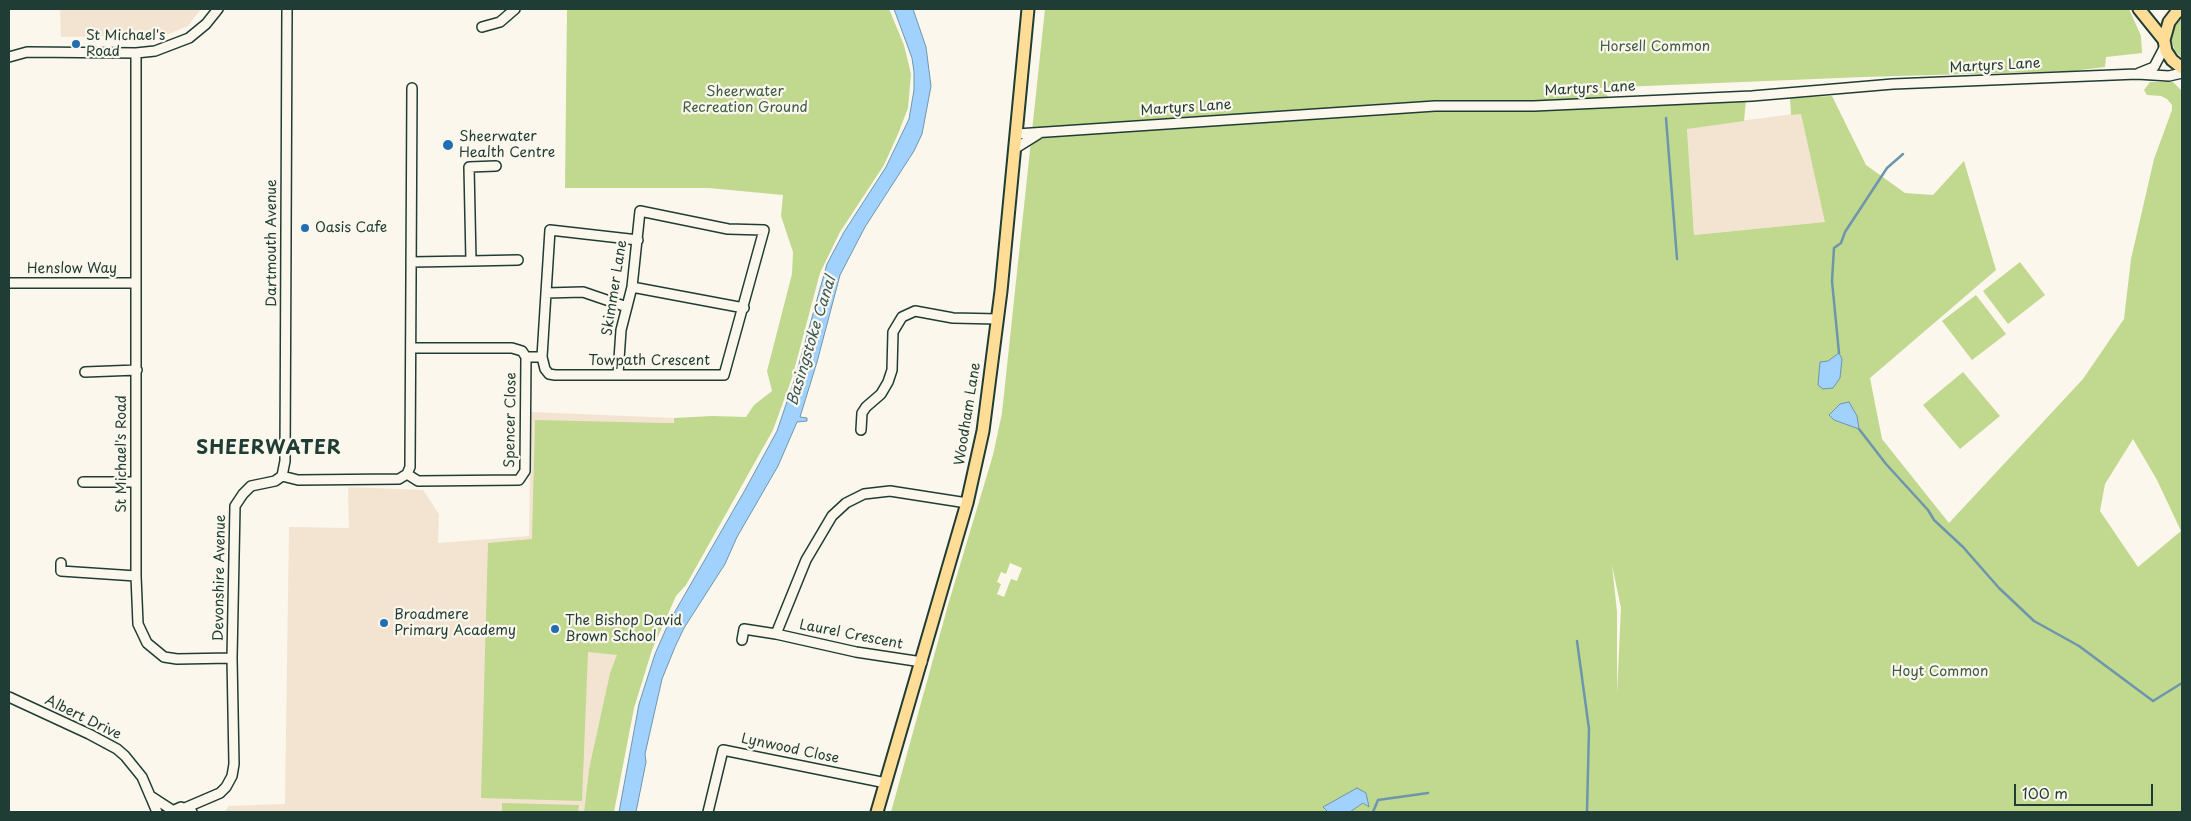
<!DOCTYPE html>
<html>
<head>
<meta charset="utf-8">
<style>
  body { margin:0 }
  #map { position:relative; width:2191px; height:821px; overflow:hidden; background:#fbf7ec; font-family:"Playpen Sans",sans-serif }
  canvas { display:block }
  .frame { position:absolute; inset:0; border:10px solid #1f3d34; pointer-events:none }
  .scale { position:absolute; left:2014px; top:784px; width:139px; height:22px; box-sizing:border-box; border:2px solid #1f3d34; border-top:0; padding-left:6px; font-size:15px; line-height:18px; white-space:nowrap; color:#1f3d34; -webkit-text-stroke:4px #fbf7ec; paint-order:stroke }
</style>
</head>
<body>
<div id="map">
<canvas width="2191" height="821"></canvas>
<div class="frame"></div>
<div class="scale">100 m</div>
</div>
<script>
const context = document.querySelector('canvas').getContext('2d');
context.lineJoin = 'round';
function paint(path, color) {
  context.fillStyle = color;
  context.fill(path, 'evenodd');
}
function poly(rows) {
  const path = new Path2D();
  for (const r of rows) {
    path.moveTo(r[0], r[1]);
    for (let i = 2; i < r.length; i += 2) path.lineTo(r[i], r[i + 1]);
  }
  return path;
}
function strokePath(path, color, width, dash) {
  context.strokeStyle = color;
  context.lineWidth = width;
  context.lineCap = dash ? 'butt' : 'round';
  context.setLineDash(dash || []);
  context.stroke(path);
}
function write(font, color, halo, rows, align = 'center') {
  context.font = font + ' "Playpen Sans",sans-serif';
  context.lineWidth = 4.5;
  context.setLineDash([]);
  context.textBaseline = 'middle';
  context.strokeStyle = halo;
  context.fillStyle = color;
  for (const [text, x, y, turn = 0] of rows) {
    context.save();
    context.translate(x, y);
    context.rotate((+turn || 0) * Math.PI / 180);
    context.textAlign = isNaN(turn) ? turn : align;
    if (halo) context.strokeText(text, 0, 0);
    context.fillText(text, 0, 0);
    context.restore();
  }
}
paint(poly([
  [60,9,201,9,188,26,166,35,61,37],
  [1801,113,1826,222,1694,235,1687,128],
  [531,412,674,418,640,604,610,673,589,769,584,812,224,812,229,806,285,804,289,527,349,528,348,487,423,490,439,514,438,543,529,536]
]), '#f2e4d0');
paint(poly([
  [567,9,889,9,904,45,911,74,908,108,898,134,884,165,840,232,820,273,792,378,773,430,686,585,676,596,652,650,634,708,614,812,584,812,589,769,610,673,617,655,588,652,582,801,481,798,488,543,532,539,535,420,663,423,674,423,674,418,712,416,746,417,754,405,772,391,767,371,792,274,793,252,781,216,783,195,709,188,565,188],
  [1045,9,2129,9,2141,36,2142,53,2106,57,2105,67,2073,71,1863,77,1597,88,1624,108,1746,100,1744,121,1687,129,1694,235,1825,222,1801,114,1791,115,1790,98,1832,96,1866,165,1905,193,1933,195,1964,161,1996,270,1870,378,1882,439,1949,523,2083,379,2124,319,2131,259,2154,159,2172,110,2172,105,2167,99,2161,96,2147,95,2144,90,2150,82,2173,82,2182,91,2182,812,891,812,948,605,993,455,1002,413],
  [2133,439,2157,480,2181,531,2138,567,2100,511,2105,484],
  [1010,563,1022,568,1017,581,1011,579,1004,597,997,594,1001,584,997,582,1001,572,1006,574],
  [1612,565,1621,608,1617,694,1617,612],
  [2182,16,2182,58,2175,51,2171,39,2173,26],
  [2020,262,2045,295,2008,324,1983,291],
  [1976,295,2006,334,1972,360,1942,321],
  [1963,372,2000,416,1960,449,1923,405],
  [502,803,579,805,578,812,502,812]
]), '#c1d88f');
const water = poly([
  [894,9,913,9,926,47,931,86,922,134,914,151,865,227,840,275,817,362,800,417,807,418,807,421,797,422,778,466,737,537,725,564,684,628,675,647,662,679,645,754,646,762,636,812,619,812,639,704,655,654,669,622,745,490,777,431,795,378,827,264,844,232,886,167,909,119,914,90,914,72,912,58,894,9],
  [1839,353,1842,359,1840,378,1833,388,1823,389,1818,385,1820,362,1828,361,1839,353],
  [1849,402,1857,416,1859,429,1834,420,1829,415,1840,404,1849,402],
  [1357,788,1366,793,1369,807,1363,803,1350,812,1328,812,1323,807,1357,788]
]);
paint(water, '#a1d2fe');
strokePath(water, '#6d96ad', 1);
strokePath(poly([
  [1666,118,1677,259],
  [1839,353,1832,281,1834,248,1841,243,1845,232,1887,168,1903,154],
  [1859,429,1886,464,1928,510,1934,520,1963,547,1999,588,2034,621,2079,646,2153,701,2182,683],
  [1577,641,1589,729,1587,812],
  [1373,812,1378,800,1428,793]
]), '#6d96ad', 2.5);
const minor = poly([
  [482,27,500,22,515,9],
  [136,53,136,576,138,624,147,643,164,657,177,659,232,658],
  [9,57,27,52,136,53,155,51,189,38,206,24,218,9],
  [2139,73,2154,67,2165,46],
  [1017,134,1435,106,1534,106,1752,96,1893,84,2137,74,2169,76,2182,73],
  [1016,148,1040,133],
  [496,166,469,167,471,261,518,260],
  [411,262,471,261],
  [9,283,135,283],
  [632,287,744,308],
  [546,293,550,230,638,240],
  [526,357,542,357,545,369,549,374,555,375,724,375,764,230,728,229,640,211,632,287,621,330,618,374],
  [542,357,546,293,583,292,627,307],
  [85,372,137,370],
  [861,430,862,413,866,407,881,394,888,382,892,370,893,332,902,317,915,311,953,318,998,319],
  [407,474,418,481,519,480,525,471,526,357,522,351,512,348,412,348],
  [282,476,298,480,399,479,407,474,410,467,412,88],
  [282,476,285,461,287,9],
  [83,482,136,482],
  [61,563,61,571,136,576],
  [776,634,806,560,832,516,846,503,864,494,890,491,967,503],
  [742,640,744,629,776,634,856,652,922,662],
  [9,697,89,734,117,749,125,756,142,777,157,812],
  [152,797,172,810],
  [185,808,220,793,226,787,232,776,234,764,232,658,235,506,243,494,251,486,275,481,282,476],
  [170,812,181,807,192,812],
  [708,812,723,750,886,783]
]);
const major = poly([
  [2139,9,2164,40],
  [2182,9,2176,13,2169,22,2164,40,2166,51,2172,60,2182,68],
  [877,812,967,503,983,431,1001,291,1028,9]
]);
strokePath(minor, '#1f3d34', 12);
strokePath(major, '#1f3d34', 15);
strokePath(minor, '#fbf7ec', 9);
strokePath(major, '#ffdd96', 11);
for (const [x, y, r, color] of [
  [76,44,5,"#1f6fb2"],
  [448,145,6,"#1f6fb2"],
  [305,228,5,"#1f6fb2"],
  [384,623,5,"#1f6fb2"],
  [555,629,5,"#1f6fb2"]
]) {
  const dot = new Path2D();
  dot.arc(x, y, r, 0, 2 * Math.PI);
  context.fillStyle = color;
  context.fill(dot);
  strokePath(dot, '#fbf7ec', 2);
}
write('14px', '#1f3d34', '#fbf7ec', [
  ["St Michael's",86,36],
  ["Road",86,52],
  ["Sheerwater",459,137],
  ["Health Centre",459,153],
  ["Oasis Cafe",315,228],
  ["Broadmere",394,615],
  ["Primary Academy",394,631],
  ["The Bishop David",565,621],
  ["Brown School",565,637]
], 'left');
write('14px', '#3f5c46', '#fbf7ec', [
  ["Horsell Common",1655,47],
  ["Sheerwater",745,92],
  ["Recreation Ground",745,108],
  ["Hoyt Common",1940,672]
]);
write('14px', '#1f3d34', '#fbf7ec', [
  ["Martyrs Lane",1995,66,-3],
  ["Martyrs Lane",1590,89,-3],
  ["Martyrs Lane",1186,108,-4],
  ["Dartmouth Avenue",272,243,-90],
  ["Henslow Way",72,269],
  ["Skimmer Lane",615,288,-81],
  ["Towpath Crescent",649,361],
  ["Woodham Lane",968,414,-81],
  ["Spencer Close",511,420,-89],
  ["St Michael's Road",122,454,-90],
  ["Devonshire Avenue",220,578,-89],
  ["Laurel Crescent",851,635,11],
  ["Albert Drive",83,718,26],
  ["Lynwood Close",790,749,12]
]);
write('italic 15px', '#395b5c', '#fbf7ec', [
  ["Basingstoke Canal",812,341,-73]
]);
context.letterSpacing = '1px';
write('bold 19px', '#1f3d34', '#fbf7ec', [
  ["SHEERWATER",269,449]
]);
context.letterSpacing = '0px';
</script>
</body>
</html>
